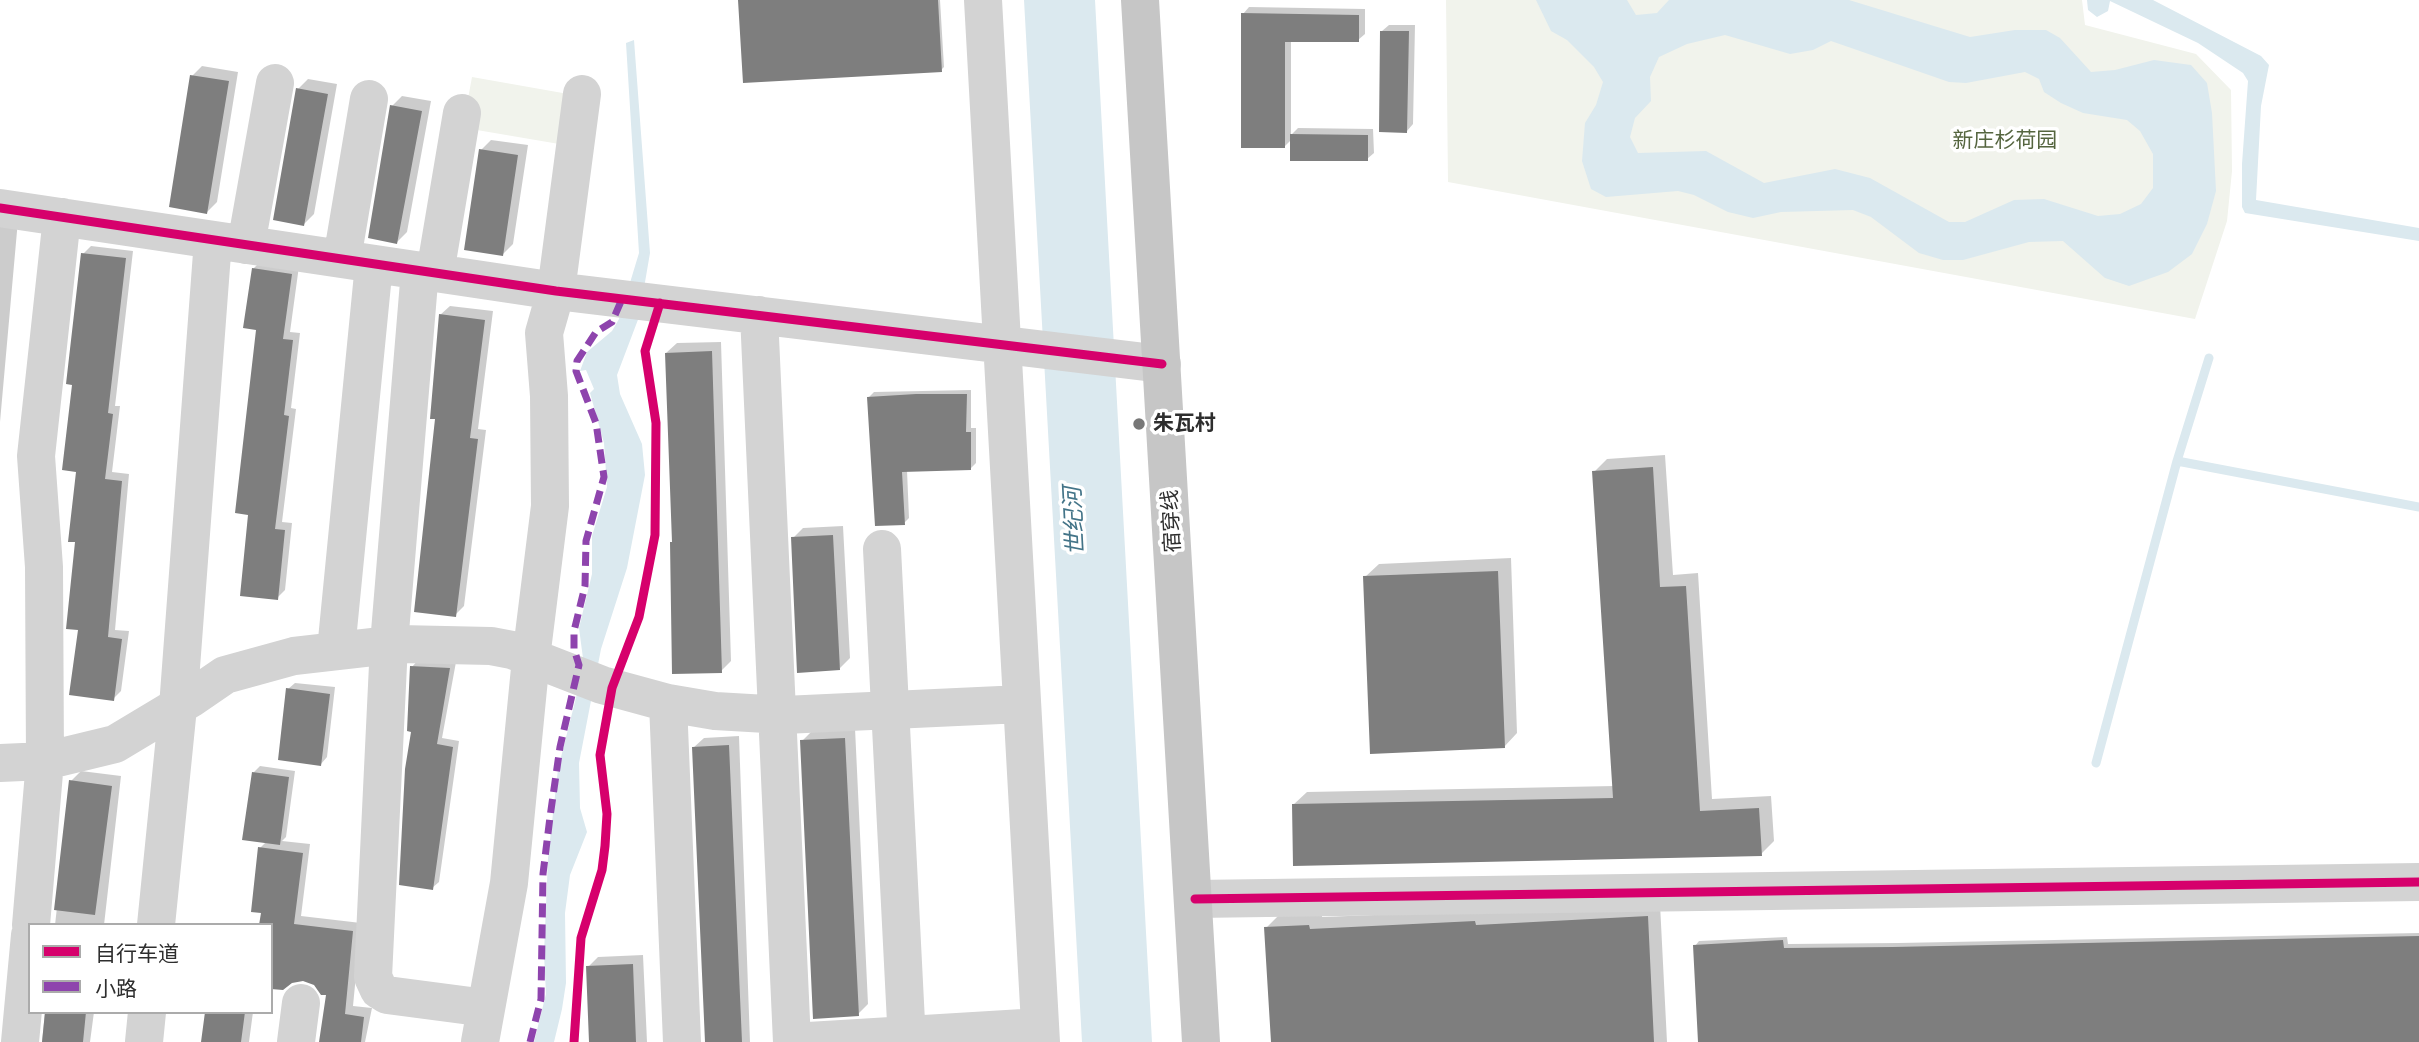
<!DOCTYPE html>
<html>
<head>
<meta charset="utf-8">
<style>
  body { margin:0 }
  #map { position:relative; width:2419px; height:1042px; overflow:hidden; background:#fff; font-family:"PT Sans Narrow","Noto Sans SC",sans-serif }
  canvas { display:block }
  .legend { position:absolute; left:28px; top:923px; width:245px; height:91px; box-sizing:border-box; background:#fff; border:2px solid #ababab; margin:0; padding:9px 12px; list-style:none; font-size:21px; color:#2e2e2e }
  .legend li { display:flex; align-items:center; gap:14px; height:35px }
  .legend b { width:35px; border:2px solid #ababab }
</style>
</head>
<body>
<div id="map">
<canvas width="2419" height="1042"></canvas>
<ul class="legend">
<li><b style="height:9px;background:#d6006c"></b>自行车道</li>
<li><b style="height:9px;background:#8e44ad"></b>小路</li>
</ul>
</div>
<script>
const context = document.querySelector('canvas').getContext('2d');
context.lineJoin = 'round';
function paint(path, color) {
  context.fillStyle = color;
  context.fill(path, 'evenodd');
}
function poly(rows) {
  const path = new Path2D();
  for (const r of rows) {
    path.moveTo(r[0], r[1]);
    for (let i = 2; i < r.length; i += 2) path.lineTo(r[i], r[i + 1]);
  }
  return path;
}
function strokePath(path, color, width, dash) {
  context.strokeStyle = color;
  context.lineWidth = width;
  context.lineCap = dash ? 'butt' : 'round';
  context.setLineDash(dash || []);
  context.stroke(path);
}
function write(font, color, halo, rows, align = 'center') {
  context.font = font + ' "PT Sans Narrow","Noto Sans SC",sans-serif';
  context.lineWidth = 7;
  context.setLineDash([]);
  context.textBaseline = 'middle';
  context.strokeStyle = halo;
  context.fillStyle = color;
  for (const [text, x, y, turn = 0] of rows) {
    context.save();
    context.translate(x, y);
    context.rotate((+turn || 0) * Math.PI / 180);
    context.textAlign = isNaN(turn) ? turn : align;
    if (halo) context.strokeText(text, 0, 0);
    context.fillText(text, 0, 0);
    context.restore();
  }
}
paint(poly([
  [1446,0,2082,0,2085,25,2196,54,2231,90,2232,171,2227,221,2195,319,1448,182],
  [472,77,574,95,565,145,471,129,467,104]
]), '#f1f3ec');
paint(poly([
  [1024,0,1095,0,1152,1042,1082,1042],
  [1536,0,1627,0,1636,15,1657,13,1669,0,1849,0,1970,37,2015,30,2046,30,2060,38,2091,72,2115,70,2154,60,2191,65,2207,83,2212,113,2216,191,2207,224,2192,254,2168,272,2129,286,2105,278,2063,241,2029,242,1963,260,1943,260,1919,253,1871,217,1853,210,1781,212,1753,218,1728,212,1694,195,1678,191,1606,197,1591,189,1582,161,1585,123,1596,105,1603,82,1594,67,1567,40,1551,31],
  [1725,35,1790,54,1813,50,1831,41,1949,82,1966,83,2025,72,2039,79,2044,92,2061,103,2083,113,2127,120,2140,131,2153,154,2153,188,2141,204,2120,214,2098,216,2044,199,2014,200,1965,222,1949,222,1870,178,1835,169,1764,183,1706,151,1638,153,1630,137,1635,118,1651,101,1650,77,1659,57,1687,44],
  [2087,0,2153,0,2261,56,2269,65,2261,106,2256,200,2419,228,2419,241,2245,213,2242,207,2242,164,2248,81,2243,73,2198,43,2110,1,2108,11,2097,17,2088,10],
  [634,40,650,253,639,317,617,375,620,394,642,444,645,475,627,568,601,649,579,763,580,808,587,832,570,875,565,913,566,983,562,1009,554,1042,534,1042,546,994,544,954,548,858,558,769,584,666,579,628,592,574,592,536,607,487,604,443,590,393,594,389,586,370,580,371,587,352,612,331,619,319,639,253,626,43]
]), '#dbe9ef');
paint(poly([
  [740,0,940,0,944,67,941,70],
  [1249,7,1365,9,1365,34,1358,40,1291,40,1291,135,1298,128,1373,129,1374,153,1367,159,1292,139,1285,146,1243,14],
  [1389,25,1415,25,1413,124,1407,131,1382,31],
  [202,66,238,72,217,202,207,212,192,76],
  [308,79,337,84,314,214,304,224,298,89],
  [402,96,431,101,407,232,397,242,392,106],
  [491,140,528,145,513,244,503,254,481,150],
  [0,214,18,220,0,422],
  [91,246,133,251,115,406,120,406,112,472,129,474,115,630,129,631,121,691,113,699,80,629,74,384,83,254],
  [261,261,299,266,290,332,300,333,291,408,296,409,282,522,292,523,285,590,277,598,250,513,258,328,253,269],
  [450,306,493,311,478,429,486,430,464,606,455,615,440,315],
  [721,342,731,661,721,671,674,540,666,353,677,343],
  [971,390,971,428,976,428,976,463,970,469,907,470,909,518,904,523,869,397,874,392],
  [1665,455,1673,575,1698,573,1712,799,1771,796,1774,841,1761,854,1293,805,1307,792,1614,786,1594,472,1607,459],
  [843,526,850,658,840,668,793,538,803,528],
  [1511,558,1517,733,1504,747,1365,577,1379,564],
  [418,660,456,662,442,738,459,741,439,882,432,888,412,667],
  [295,683,335,687,327,757,321,764,288,689],
  [855,728,868,1004,858,1014,802,741,812,731],
  [739,736,750,1042,706,1042,693,748,704,738],
  [260,766,295,771,286,837,282,841,310,844,301,916,361,923,353,1006,372,1008,365,1042,321,1042,328,994,271,925,260,848,266,842,253,773],
  [81,771,121,776,104,925,55,925,71,781],
  [1660,904,1667,1042,1272,1042,1266,928,1279,915,1322,913,1322,917],
  [2419,933,2419,1042,1700,1042,1695,946,1699,941,1787,937,1788,944,1898,943],
  [643,955,647,1042,591,1042,588,967,598,957],
  [45,1012,94,1012,90,1042,42,1042],
  [206,1012,253,1012,249,1042,203,1042]
]), '#0003');
strokePath(poly([
  [2177,461,2419,507],
  [2096,763,2177,461,2209,358]
]), '#dbe9ef', 9);
paint(poly([
  [738,0,938,0,942,72,743,83],
  [1241,13,1359,15,1359,42,1285,42,1285,148,1241,148],
  [1380,31,1409,31,1407,133,1379,132],
  [190,75,229,81,207,214,169,207],
  [296,88,328,94,304,226,273,220],
  [390,105,422,111,397,244,368,238],
  [1290,134,1368,135,1368,161,1290,161],
  [479,149,518,155,503,256,464,250],
  [81,253,126,258,108,413,113,414,105,479,122,481,108,637,122,639,114,701,69,695,78,630,66,629,75,542,68,542,76,472,62,470,72,385,66,384],
  [252,268,292,274,283,339,293,340,284,415,289,416,275,529,285,530,278,600,240,596,248,515,235,513,256,330,243,328],
  [439,314,485,320,470,438,478,439,456,617,414,612,435,419,430,419],
  [712,351,722,673,672,674,670,542,672,542,665,353],
  [916,394,967,394,966,432,971,432,971,470,902,472,905,525,875,526,867,397],
  [1653,467,1660,587,1686,586,1700,811,1759,808,1762,856,1293,866,1292,804,1613,798,1592,471],
  [833,535,840,670,797,673,791,537],
  [1498,571,1505,748,1370,754,1363,576],
  [410,666,450,668,437,744,453,747,433,890,399,885,405,769,411,732,407,731],
  [286,688,330,694,321,766,278,760],
  [845,738,859,1016,813,1019,800,740],
  [729,745,742,1042,705,1042,692,747],
  [252,772,289,777,280,845,242,840],
  [69,780,112,786,95,915,54,910],
  [258,847,303,853,294,924,353,931,345,1014,364,1017,361,1042,319,1042,326,995,321,995,314,985,303,981,292,983,283,990,271,989,271,925,259,925,261,913,251,912],
  [1648,916,1654,1042,1271,1042,1264,927,1309,925,1310,929,1475,921,1476,925],
  [2419,936,2419,1042,1698,1042,1693,945,1783,940,1784,948,1892,947],
  [633,964,636,1042,589,1042,586,966],
  [45,1012,86,1012,83,1042,42,1042],
  [205,1012,245,1012,241,1042,201,1042]
]), '#7e7e7e');
strokePath(poly([
  [983,0,1041,1042],
  [0,208,556,291,1162,364],
  [246,245,275,83],
  [342,259,369,99],
  [420,270,389,644,373,977,379,990,387,995,486,1008],
  [435,273,462,113],
  [759,315,792,1042],
  [882,549,907,1042],
  [336,650,374,264],
  [668,703,682,1042],
  [0,763,45,761,115,744,190,699,225,675,294,656,399,644,491,646,512,650,602,685,668,703,715,711,784,715,1022,704],
  [1195,899,2419,882],
  [31,925,45,761,44,567,36,456,62,217],
  [156,925,178,707,213,240],
  [20,1042,30,935],
  [144,1042,147,1012],
  [296,1042,301,1003],
  [480,1042,509,883,531,658,550,506,549,396,544,333,556,291,582,94],
  [792,1042,1040,1027]
]), '#d3d3d3', 38);
strokePath(poly([
  [1140,0,1201,1042]
]), '#c6c6c6', 38);
strokePath(poly([
  [530,1042,541,999,543,874,550,817,560,747,579,665,574,649,574,631,585,586,586,541,604,477,596,423,576,371,577,361,596,332,612,322,622,299]
]), '#8e44ad', 7, [14, 7]);
strokePath(poly([
  [0,208,556,291,1162,364],
  [1195,899,2419,882],
  [574,1042,581,938,602,870,605,846,607,814,600,755,612,688,639,617,655,535,656,423,645,351,660,303]
]), '#d6006c', 9);
for (const [x, y, r, color] of [
  [1139,424,7,"#777"]
]) {
  const dot = new Path2D();
  dot.arc(x, y, r, 0, 2 * Math.PI);
  context.fillStyle = color;
  context.fill(dot);
  strokePath(dot, '#fff', 2.5);
}
write('21px', '#55653f', '#fff', [
  ["新庄杉荷园",2005,141]
]);
write('bold 21px', '#2e2e2e', '#fff', [
  ["朱瓦村",1153,424]
], 'left');
write('21px', '#2e2e2e', '#fff', [
  ["宿穿线",1172,521,-93]
]);
write('italic 23px', '#437488', '#fff', [
  ["世纪河",1075,521,-93]
]);
</script>
</body>
</html>
